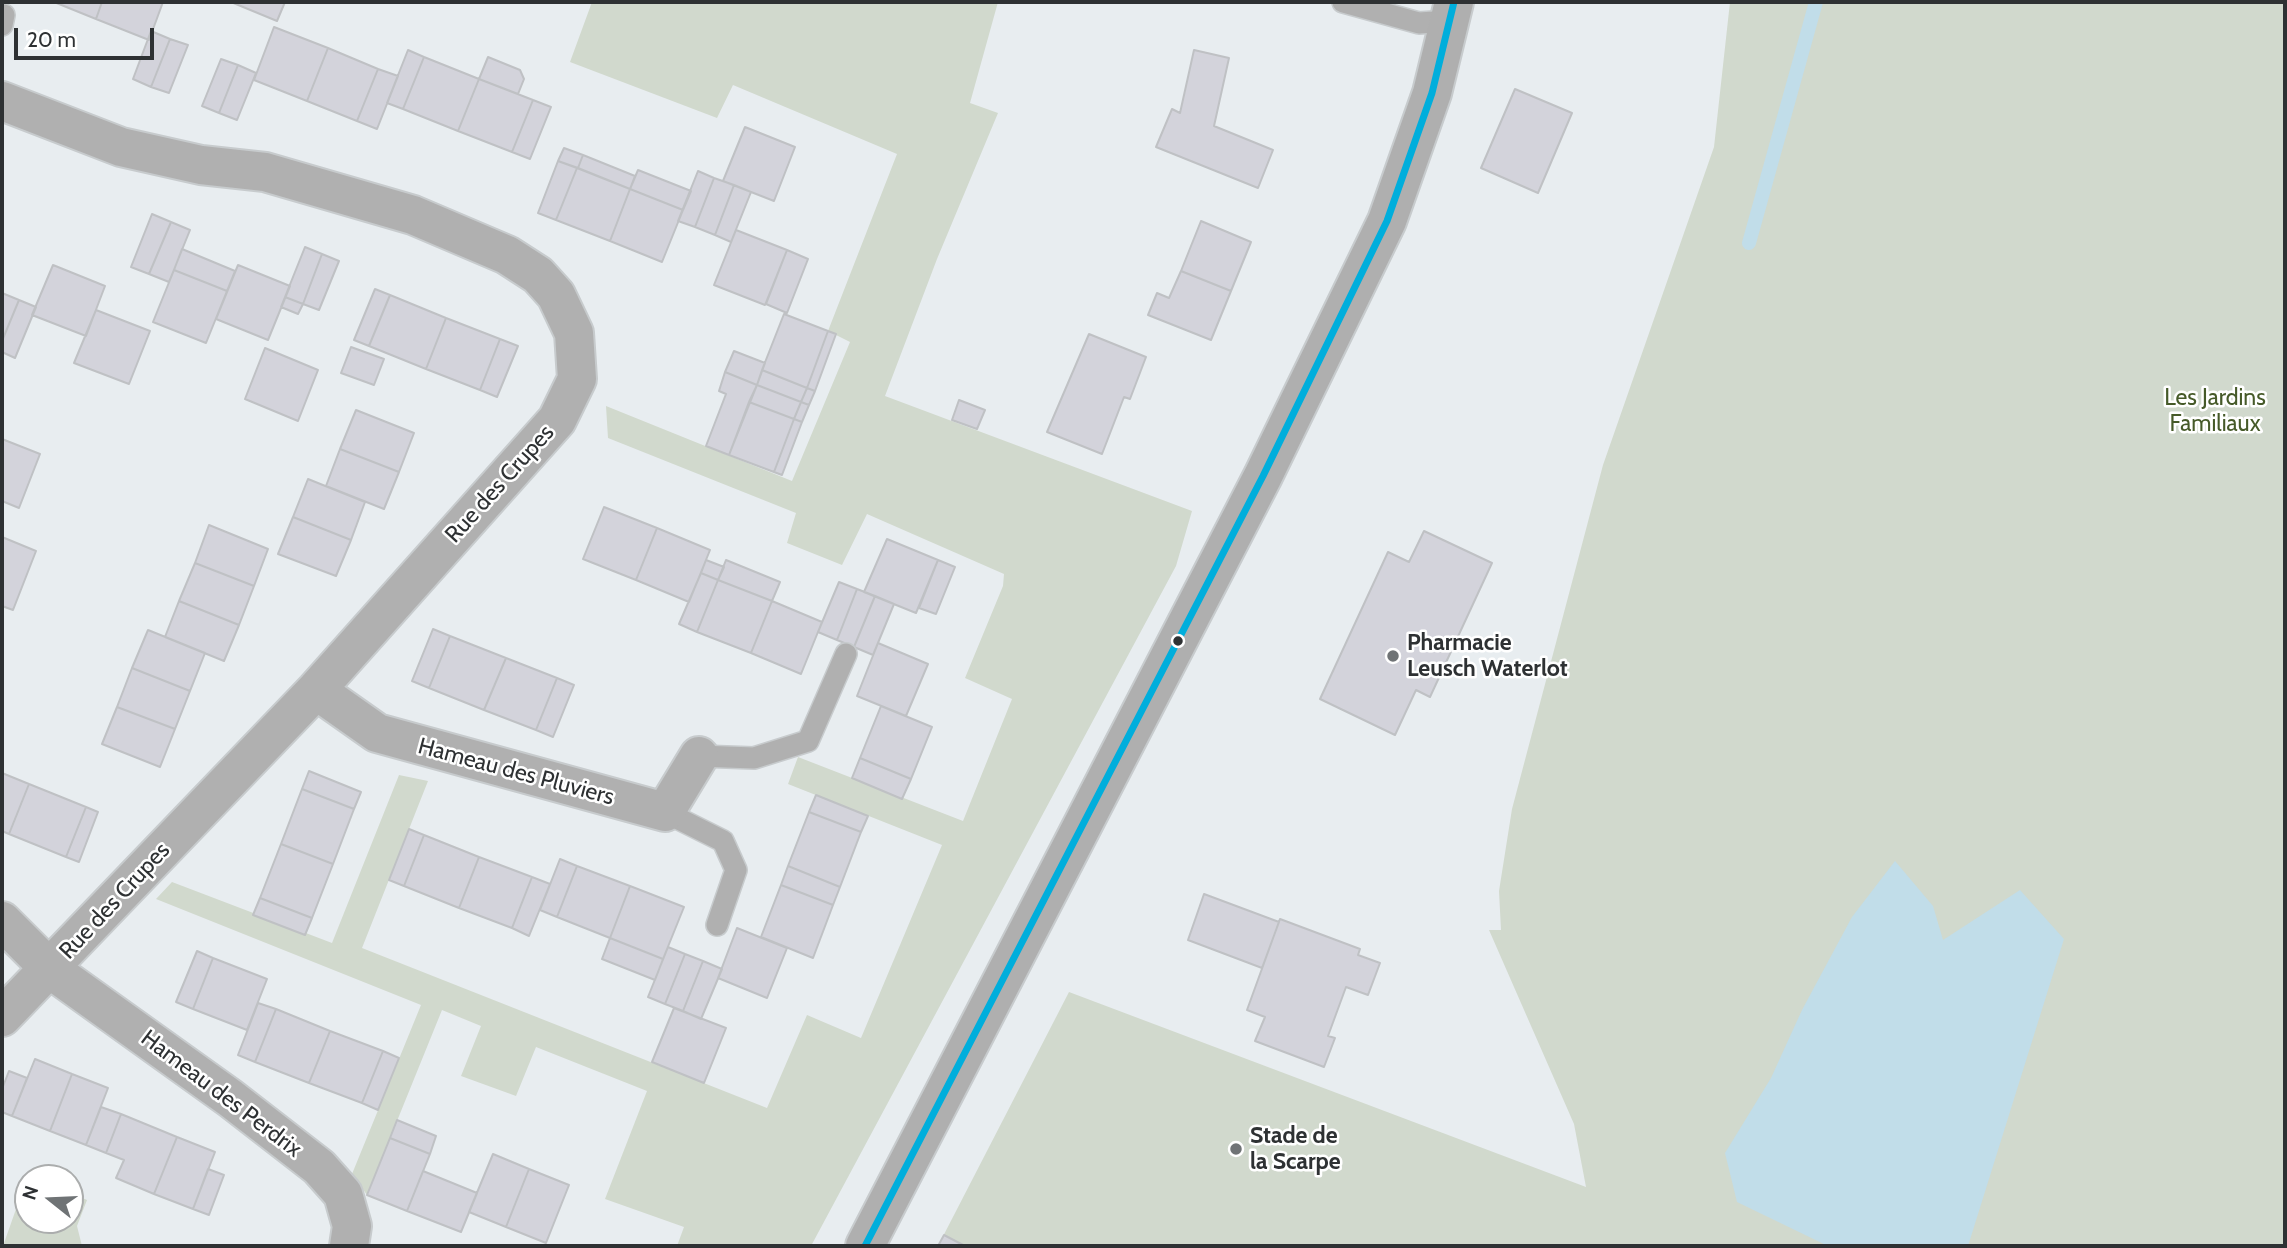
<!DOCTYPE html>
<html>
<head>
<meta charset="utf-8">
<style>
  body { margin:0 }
  #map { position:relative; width:2287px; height:1248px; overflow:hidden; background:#e8edf0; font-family:Cabin,sans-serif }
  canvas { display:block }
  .frame { position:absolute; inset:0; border:4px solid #2e3133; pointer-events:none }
  .north { position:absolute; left:14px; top:1164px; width:70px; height:70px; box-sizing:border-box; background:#fff; border:2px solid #abadad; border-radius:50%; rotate:288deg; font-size:19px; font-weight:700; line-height:28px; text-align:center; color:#2e3133 }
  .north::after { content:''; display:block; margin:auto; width:24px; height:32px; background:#6f7375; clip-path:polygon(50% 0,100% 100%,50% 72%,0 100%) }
  .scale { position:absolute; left:14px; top:28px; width:140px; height:32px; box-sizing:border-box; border:4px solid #2e3133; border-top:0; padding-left:9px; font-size:21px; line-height:24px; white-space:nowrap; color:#2e3133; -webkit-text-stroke:5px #fff; paint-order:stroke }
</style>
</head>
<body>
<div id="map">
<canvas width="2287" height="1248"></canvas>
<div class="frame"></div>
<div class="north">N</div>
<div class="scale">20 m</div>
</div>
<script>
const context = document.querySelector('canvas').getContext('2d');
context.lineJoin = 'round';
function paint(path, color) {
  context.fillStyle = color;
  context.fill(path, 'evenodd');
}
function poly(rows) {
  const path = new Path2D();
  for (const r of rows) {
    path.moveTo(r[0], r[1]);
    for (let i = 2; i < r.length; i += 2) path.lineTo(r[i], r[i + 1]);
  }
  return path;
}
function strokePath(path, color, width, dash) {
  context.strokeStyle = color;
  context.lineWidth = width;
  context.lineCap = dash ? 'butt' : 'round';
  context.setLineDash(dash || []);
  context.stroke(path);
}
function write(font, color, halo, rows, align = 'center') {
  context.font = font + ' Cabin,sans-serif';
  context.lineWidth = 5;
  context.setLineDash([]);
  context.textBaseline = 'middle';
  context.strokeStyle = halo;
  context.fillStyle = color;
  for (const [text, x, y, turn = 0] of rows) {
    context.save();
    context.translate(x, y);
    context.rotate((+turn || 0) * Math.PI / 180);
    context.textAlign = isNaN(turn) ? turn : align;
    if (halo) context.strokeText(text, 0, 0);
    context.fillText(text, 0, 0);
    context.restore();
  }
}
paint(poly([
  [592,2,998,2,970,103,998,113,937,259,885,396,1192,511,1176,566,811,1246,677,1246,684,1227,605,1199,647,1091,536,1047,516,1096,461,1076,481,1026,442,1010,367,1195,352,1174,421,1005,156,899,172,882,332,943,399,775,428,781,362,948,767,1108,807,1015,861,1038,942,845,788,784,798,757,963,821,1012,699,965,678,1003,586,1004,574,867,514,842,565,787,543,796,513,608,438,606,406,792,481,850,342,828,331,897,154,733,85,717,118,570,62],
  [1730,2,2285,2,2285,1246,938,1246,1069,992,1586,1187,1574,1124,1489,930,1501,930,1499,891,1512,809,1603,465,1714,147],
  [28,1175,34,1178,28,1178,28,1220,70,1220,70,1193,87,1200,77,1226,82,1246,3,1246]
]), '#d1d9cd');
paint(poly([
  [1895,861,1933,906,1943,940,2020,890,2064,939,1968,1246,1828,1246,1737,1202,1725,1153,1771,1078,1802,1010,1852,917]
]), '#c1dde9');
strokePath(poly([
  [1749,243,1816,2]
]), '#c1dde9', 14);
const building = poly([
  [54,2,102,2,96,19,54,2],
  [102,2,163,2,149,40,96,19,102,2],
  [231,2,285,2,277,21,231,2],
  [274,27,328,48,307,101,254,80,274,27],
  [151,31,170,39,151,87,133,79,151,31],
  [170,39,188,45,169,93,151,87,170,39],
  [328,48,378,69,357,121,307,101,328,48],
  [408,50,424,57,403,109,387,103,408,50],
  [1194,50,1229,58,1214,126,1273,150,1258,188,1156,147,1172,109,1180,113,1194,50],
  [424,57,479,79,458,131,403,109,424,57],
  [488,57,520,70,524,79,518,94,479,79,488,57],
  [221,59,238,65,219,113,202,106,221,59],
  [238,65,256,73,237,120,219,113,238,65],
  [378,69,398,76,377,129,357,121,378,69],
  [479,79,533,100,512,152,458,131,479,79],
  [1515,89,1572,113,1538,193,1481,168,1515,89],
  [533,100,551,107,530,159,512,152,533,100],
  [745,127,795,147,774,201,723,181,745,127],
  [564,148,583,155,578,168,558,161,564,148],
  [583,155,635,176,630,189,578,168,583,155],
  [558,161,577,168,556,220,538,213,558,161],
  [577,168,630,189,610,241,556,220,577,168],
  [638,170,691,191,683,210,630,189,638,170],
  [698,171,714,178,695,227,678,221,698,171],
  [714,178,734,185,715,235,695,227,714,178],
  [734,185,751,192,731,242,715,235,734,185],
  [630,189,683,210,662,262,610,241,630,189],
  [152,214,171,222,149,274,131,267,152,214],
  [1201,221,1251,242,1231,291,1181,271,1201,221],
  [171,222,190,230,169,282,149,274,171,222],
  [736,230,787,250,765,305,714,285,736,230],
  [305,247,322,254,303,304,285,297,305,247],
  [182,249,235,271,227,291,174,270,182,249],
  [787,250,808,259,787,313,766,304,787,250],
  [322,254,339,261,319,310,303,304,322,254],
  [53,265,105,286,86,336,32,315,53,265],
  [238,265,290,286,268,340,216,319,238,265],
  [174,270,227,291,206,343,153,322,174,270],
  [1181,271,1231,291,1211,340,1148,315,1157,293,1169,298,1181,271],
  [375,289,390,295,369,346,354,340,375,289],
  [2,293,19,300,2,341,2,293],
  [390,295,446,318,426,369,369,346,390,295],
  [285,297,303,304,298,314,281,307,285,297],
  [19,300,36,307,15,358,2,352,2,341,19,300],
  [96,310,150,331,129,384,74,363,96,310],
  [784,314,828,331,807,388,762,370,784,314],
  [446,318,500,339,480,390,426,369,446,318],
  [828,331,836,334,815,391,807,388,828,331],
  [1089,334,1146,357,1130,399,1124,397,1102,454,1047,432,1089,334],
  [500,339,518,346,497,397,480,390,500,339],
  [351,347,384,359,374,385,341,373,351,347],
  [265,348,318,370,298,421,245,399,265,348],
  [734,351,765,363,757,385,725,372,734,351],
  [762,370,807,388,801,402,757,385,762,370],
  [725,372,757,385,729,455,706,446,726,394,719,391,725,372],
  [757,385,801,402,794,419,749,402,757,385],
  [807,388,815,391,809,405,801,402,807,388],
  [959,400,985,410,977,429,952,420,959,400],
  [749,402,794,419,774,472,729,455,749,402],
  [801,402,809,405,802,422,794,419,801,402],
  [356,410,414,433,399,472,340,449,356,410],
  [794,419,802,422,782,475,774,472,794,419],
  [2,439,40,454,19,508,2,501,2,439],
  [340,449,399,472,384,509,326,486,340,449],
  [308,479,365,502,351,540,293,517,308,479],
  [604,507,657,528,636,580,583,559,604,507],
  [293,517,351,540,336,576,278,554,293,517],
  [209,525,268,549,254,586,195,563,209,525],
  [657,528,710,550,689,602,636,580,657,528],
  [1424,531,1492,563,1430,697,1416,690,1395,735,1320,699,1388,552,1409,562,1424,531],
  [2,537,36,551,13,610,2,606,2,537],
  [887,539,938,560,916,613,864,592,887,539],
  [706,560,724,567,718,580,701,573,706,560],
  [726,560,780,582,772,601,718,580,726,560],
  [938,560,955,567,936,614,919,608,938,560],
  [195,563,254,586,239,625,179,601,195,563],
  [701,573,718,580,697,632,679,624,701,573],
  [718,580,772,601,751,653,697,632,718,580],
  [839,582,857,589,837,640,818,632,839,582],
  [857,589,875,596,854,647,837,640,857,589],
  [875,596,894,604,873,655,854,647,875,596],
  [179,601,239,625,224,661,165,637,179,601],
  [772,601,822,622,801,674,751,653,772,601],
  [433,629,450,636,429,688,412,681,433,629],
  [148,630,205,653,190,691,132,668,148,630],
  [450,636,506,658,484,710,429,688,450,636],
  [878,643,928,664,906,716,857,696,878,643],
  [506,658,557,678,536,730,484,710,506,658],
  [132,668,190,691,175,729,117,707,132,668],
  [557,678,574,685,553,737,536,730,557,678],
  [881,706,932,727,911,779,860,758,881,706],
  [117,707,175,729,160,767,102,744,117,707],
  [860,758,911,779,902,799,852,778,860,758],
  [309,771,361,792,354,809,302,789,309,771],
  [2,773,29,784,9,834,2,831,2,773],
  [29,784,86,807,66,857,9,834,29,784],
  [302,789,354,809,333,864,281,844,302,789],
  [816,795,868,816,861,832,809,812,816,795],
  [86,807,98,812,79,862,66,857,86,807],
  [809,812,861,832,840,887,788,866,809,812],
  [409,829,424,835,404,886,389,880,409,829],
  [424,835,479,857,459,908,404,886,424,835],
  [281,844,333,864,312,918,260,898,281,844],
  [479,857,532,877,512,928,459,908,479,857],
  [560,859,577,866,557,917,540,910,560,859],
  [577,866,630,886,610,938,557,917,577,866],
  [788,866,840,887,833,905,781,885,788,866],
  [532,877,550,884,529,936,512,928,532,877],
  [781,885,833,905,813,958,761,937,781,885],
  [630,886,684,907,663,959,610,938,630,886],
  [1204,894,1279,922,1262,968,1188,940,1204,894],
  [260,898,312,918,305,935,253,915,260,898],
  [1280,919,1360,949,1358,955,1380,963,1368,995,1346,987,1328,1036,1335,1038,1324,1067,1255,1041,1265,1017,1247,1010,1280,919],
  [737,928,787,948,767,998,718,978,737,928],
  [610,938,663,959,655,980,602,959,610,938],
  [668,947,685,954,665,1004,648,997,668,947],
  [197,951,213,958,193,1009,176,1002,197,951],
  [685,954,703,961,683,1011,665,1004,685,954],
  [213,958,267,979,247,1030,193,1009,213,958],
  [703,961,722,969,701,1019,683,1011,703,961],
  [258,1003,276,1009,255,1062,238,1055,258,1003],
  [674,1008,726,1028,704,1083,652,1062,674,1008],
  [276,1009,330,1031,309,1083,255,1062,276,1009],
  [330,1031,383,1051,362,1103,309,1083,330,1031],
  [383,1051,399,1058,378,1110,362,1103,383,1051],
  [35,1059,72,1074,50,1131,12,1116,35,1059],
  [9,1071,27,1078,12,1116,2,1112,2,1089,9,1071],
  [72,1074,108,1088,86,1145,50,1131,72,1074],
  [101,1107,121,1114,106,1153,86,1145,101,1107],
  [121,1114,177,1137,154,1194,116,1178,124,1160,106,1153,121,1114],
  [397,1120,436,1136,430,1154,390,1138,397,1120],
  [177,1137,215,1152,193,1209,154,1194,177,1137],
  [390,1138,430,1154,407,1211,367,1195,390,1138],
  [493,1154,529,1169,506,1227,469,1212,493,1154],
  [208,1169,224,1175,209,1215,193,1209,208,1169],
  [529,1169,569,1185,546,1243,506,1227,529,1169],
  [423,1171,477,1193,461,1232,407,1211,423,1171],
  [944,1235,965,1246,938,1246,944,1235]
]);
paint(building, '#d3d3db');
strokePath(building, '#bfc1c4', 2);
const lane = poly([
  [1343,2,1419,23,1450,21],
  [2,25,4,15],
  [699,756,754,758,808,741,846,654],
  [665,812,723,841,736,870,717,925]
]);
const street = poly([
  [2,101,121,147,201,165,265,172,413,215,507,255,538,275,556,295,574,333,577,379,557,420,316,690,2,1017],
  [316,690,377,733,665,812,699,756],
  [2,921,50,969,230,1098,319,1167,343,1194,352,1226,349,1246]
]);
const secondary = poly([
  [865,1246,1263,476,1387,221,1432,93,1454,2]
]);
strokePath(lane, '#c7cbcd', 24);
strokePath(street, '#c7cbcd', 42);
strokePath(secondary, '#c7cbcd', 42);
strokePath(lane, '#b0b0b0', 21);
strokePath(street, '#b0b0b0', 38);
strokePath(secondary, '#afafaf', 38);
strokePath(poly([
  [865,1246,1263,476,1387,221,1432,93,1454,2]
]), '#00aedc', 7);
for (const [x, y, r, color] of [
  [1178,641,6,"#2e3133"],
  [1393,656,7,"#6f7375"],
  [1236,1149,7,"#6f7375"]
]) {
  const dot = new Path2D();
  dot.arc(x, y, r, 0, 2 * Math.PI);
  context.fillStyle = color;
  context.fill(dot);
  strokePath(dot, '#fff', 2.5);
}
write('23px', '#465a29', '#fff', [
  ["Les Jardins",2215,398],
  ["Familiaux",2215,424]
]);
write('23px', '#2e3133', '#fff', [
  ["Rue des Crupes",500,484,-48],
  ["Hameau des Pluviers",516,772,15],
  ["Rue des Crupes",115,901,-47],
  ["Hameau des Perdrix",221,1094,37]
]);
write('bold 23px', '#2e3133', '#fff', [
  ["Pharmacie",1407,643],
  ["Leusch Waterlot",1407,669],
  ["Stade de",1250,1136],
  ["la Scarpe",1250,1162]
], 'left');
</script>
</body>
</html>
